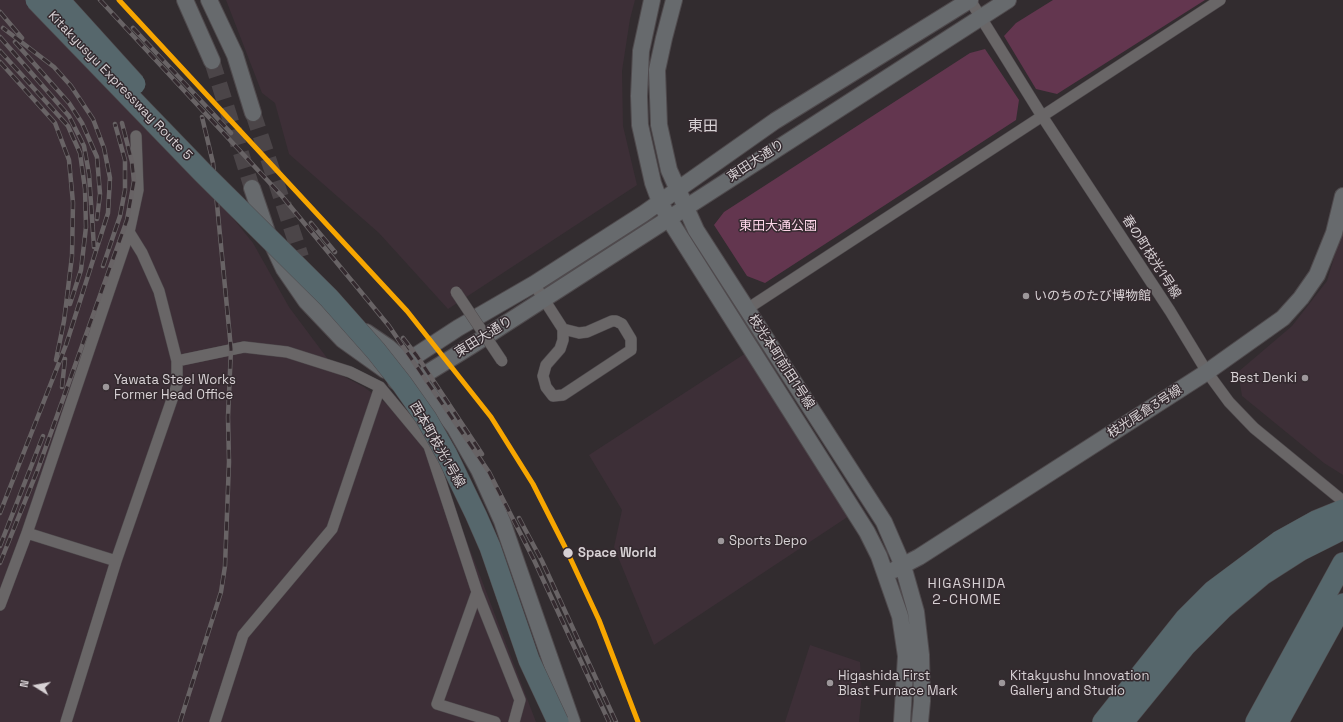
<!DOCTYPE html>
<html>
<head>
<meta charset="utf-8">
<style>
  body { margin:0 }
  #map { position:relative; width:1343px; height:722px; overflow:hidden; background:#322c2f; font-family:"Space Grotesk",sans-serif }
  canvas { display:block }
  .north { position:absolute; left:16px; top:666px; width:40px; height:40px; -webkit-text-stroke:3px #342a2f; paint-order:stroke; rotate:281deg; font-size:11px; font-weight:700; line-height:16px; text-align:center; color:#d7d1d4 }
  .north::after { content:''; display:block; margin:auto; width:14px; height:18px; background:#d7d1d4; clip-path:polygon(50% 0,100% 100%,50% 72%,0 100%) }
</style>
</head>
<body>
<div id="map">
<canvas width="1343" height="722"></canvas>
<div class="north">N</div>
</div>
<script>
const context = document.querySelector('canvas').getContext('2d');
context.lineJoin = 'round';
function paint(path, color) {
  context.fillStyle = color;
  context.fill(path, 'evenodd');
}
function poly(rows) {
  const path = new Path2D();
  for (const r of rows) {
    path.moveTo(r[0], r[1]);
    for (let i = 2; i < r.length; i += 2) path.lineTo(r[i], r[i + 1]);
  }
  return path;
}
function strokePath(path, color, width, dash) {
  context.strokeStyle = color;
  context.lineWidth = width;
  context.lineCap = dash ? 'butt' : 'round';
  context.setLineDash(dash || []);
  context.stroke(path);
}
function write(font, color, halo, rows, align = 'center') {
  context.font = font + ' "Space Grotesk","Noto Sans JP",sans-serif';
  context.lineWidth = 3;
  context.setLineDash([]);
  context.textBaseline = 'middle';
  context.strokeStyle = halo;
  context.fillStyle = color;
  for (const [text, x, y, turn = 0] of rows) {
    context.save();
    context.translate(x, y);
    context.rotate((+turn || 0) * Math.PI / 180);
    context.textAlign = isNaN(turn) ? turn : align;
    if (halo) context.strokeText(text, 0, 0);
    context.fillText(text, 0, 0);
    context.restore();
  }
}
paint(poly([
  [0,0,56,0,253,243,289,307,339,374,364,387,407,419,445,484,536,722,0,722],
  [226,0,635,0,630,19,622,71,623,126,637,185,448,309,379,233,289,154,275,103,262,93],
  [1343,228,1343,475,1324,463,1242,396,1238,372,1292,326,1327,281],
  [749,351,849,516,654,645,614,547,622,510,589,455],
  [810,645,860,662,862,693,859,722,785,722]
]), '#3d2f37');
paint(poly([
  [1053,0,1205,0,1057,94,1036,89,1004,36,1016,23],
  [985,49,1019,100,1016,120,765,283,747,276,714,225,724,212,970,53]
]), '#63364f');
strokePath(poly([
  [212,61,252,188],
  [253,113,301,257]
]), '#4b4548', 16, [16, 8]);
const street = poly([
  [970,0,1042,116,1170,311,1207,372,1229,402,1254,428,1343,501],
  [129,232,142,253,159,291,177,361,244,347,287,352,350,372,380,387,429,446,477,592,520,700,514,722],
  [534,284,563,329,563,340,560,349,546,365,543,376,546,387,553,396,563,395,631,350,631,339,622,324,616,321,612,321,587,332,579,333,563,329],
  [747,309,1220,0],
  [27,533,116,561],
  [477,592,437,704,495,722],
  [0,605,27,533,129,232,138,190,136,136],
  [66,722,116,561,177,385,177,361],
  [215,722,243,635,332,529,380,387]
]);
const secondary = poly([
  [185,0,212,61],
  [209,0,235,55,253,113],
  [652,0,641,51,639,96,640,125,653,183,660,202,669,219,867,532,879,556,900,616,906,656,902,722],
  [674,0,664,38,657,70,659,125,669,170,696,230,884,522,903,566,916,612,921,655,922,701,920,722],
  [252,188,268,235,284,269,306,301,343,340,385,370],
  [366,332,388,347,407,364,455,428,479,470,502,521,572,722],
  [396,381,419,378,471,346,1008,0],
  [396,381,406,362,458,328,534,284,643,214,775,121,970,0],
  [894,570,919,557,1207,372,1283,318,1301,298,1317,275,1334,233,1343,196]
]);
const highway = poly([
  [1103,722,1185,619,1213,591,1280,541,1316,521,1343,510],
  [1123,722,1185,646,1223,608,1262,575,1301,550,1343,529],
  [1256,722,1343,563],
  [1278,722,1343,604]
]);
strokePath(street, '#4f4a4d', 12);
strokePath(secondary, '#4f4a4d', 18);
strokePath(highway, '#4f4a4d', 22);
strokePath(street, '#696667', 11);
strokePath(secondary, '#676a6d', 16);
strokePath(highway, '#56676c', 21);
const rail = poly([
  [100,0,281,195,389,326,489,472,534,560,609,722],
  [0,12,22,38],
  [133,28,231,133],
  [0,37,69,116,84,146,89,174,94,247],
  [15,42,69,103,82,123,97,157,100,194,97,219],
  [0,51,68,126,80,153,85,189,86,227,81,270,70,304],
  [0,62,55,123,69,160,73,203,72,256,64,321,56,360],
  [311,223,335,252],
  [103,266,120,216,125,190,125,160,115,124],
  [403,338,417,356,482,454],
  [62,387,65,359],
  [0,513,66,345,108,213,110,178,104,148,93,119,71,86,54,67,3,28],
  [519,518,542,561,616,722],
  [0,546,43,436],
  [0,563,38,469,127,220,134,181,132,162,122,123],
  [180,722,221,592,225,566,229,462,228,417,231,349,213,163,202,117]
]);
strokePath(rail, '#686365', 4.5);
strokePath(rail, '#342a2f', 3, [9]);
const streetBridge = poly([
  [456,292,502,361]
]);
const highwayBridge = poly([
  [36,0,203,173,329,298,376,351,402,384,426,418,447,455,476,515,490,547,529,660,558,722],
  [59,0,135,84]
]);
strokePath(streetBridge, '#4f4a4d', 12, []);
strokePath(highwayBridge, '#4f4a4d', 22, []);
strokePath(streetBridge, '#696667', 11);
strokePath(highwayBridge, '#56676c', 21);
strokePath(poly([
  [119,0,407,311,491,417,533,484,565,547,599,620,638,722]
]), '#f7a600', 5);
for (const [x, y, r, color] of [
  [1026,296,4,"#9d979a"],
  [1305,378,4,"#9d979a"],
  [106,387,4,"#9d979a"],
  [721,541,4,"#9d979a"],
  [568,553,5.5,"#d7d1d4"],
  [830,683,4,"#9d979a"],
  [1002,683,4,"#9d979a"]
]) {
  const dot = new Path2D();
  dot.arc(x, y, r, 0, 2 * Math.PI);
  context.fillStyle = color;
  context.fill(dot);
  strokePath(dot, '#342a2f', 1.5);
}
write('13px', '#d7d1d4', '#342a2f', [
  ["Kitakyusyu Expressway Route 5",120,86,46],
  ["東田大通り",756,161,-33],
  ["春の町枝光1号線",1151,257,57],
  ["東田大通り",484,337,-32],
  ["枝光本町前田1号線",781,362,57],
  ["枝光尾倉3号線",1145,412,-33],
  ["西本町枝光1号線",437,445,60]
]);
write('13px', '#fed6e9', '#342a2f', [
  ["東田大通公園",778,226]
]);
write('13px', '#d7d1d4', '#342a2f', [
  ["いのちのたび博物館",1034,296],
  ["Best Denki",1297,378,"right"],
  ["Yawata Steel Works",114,380],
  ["Former Head Office",114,395],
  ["Sports Depo",729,541],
  ["Higashida First",838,676],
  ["Blast Furnace Mark",838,691],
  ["Kitakyushu Innovation",1010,676],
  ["Gallery and Studio",1010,691]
], 'left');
write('bold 13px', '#d7d1d4', '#342a2f', [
  ["Space World",578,553]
], 'left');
context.letterSpacing = '1px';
write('14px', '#d7d1d4', '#342a2f', [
  ["HIGASHIDA",967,584],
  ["2-CHOME",967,600]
]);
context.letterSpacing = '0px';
write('15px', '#d7d1d4', '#342a2f', [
  ["東田",703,127]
]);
</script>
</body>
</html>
